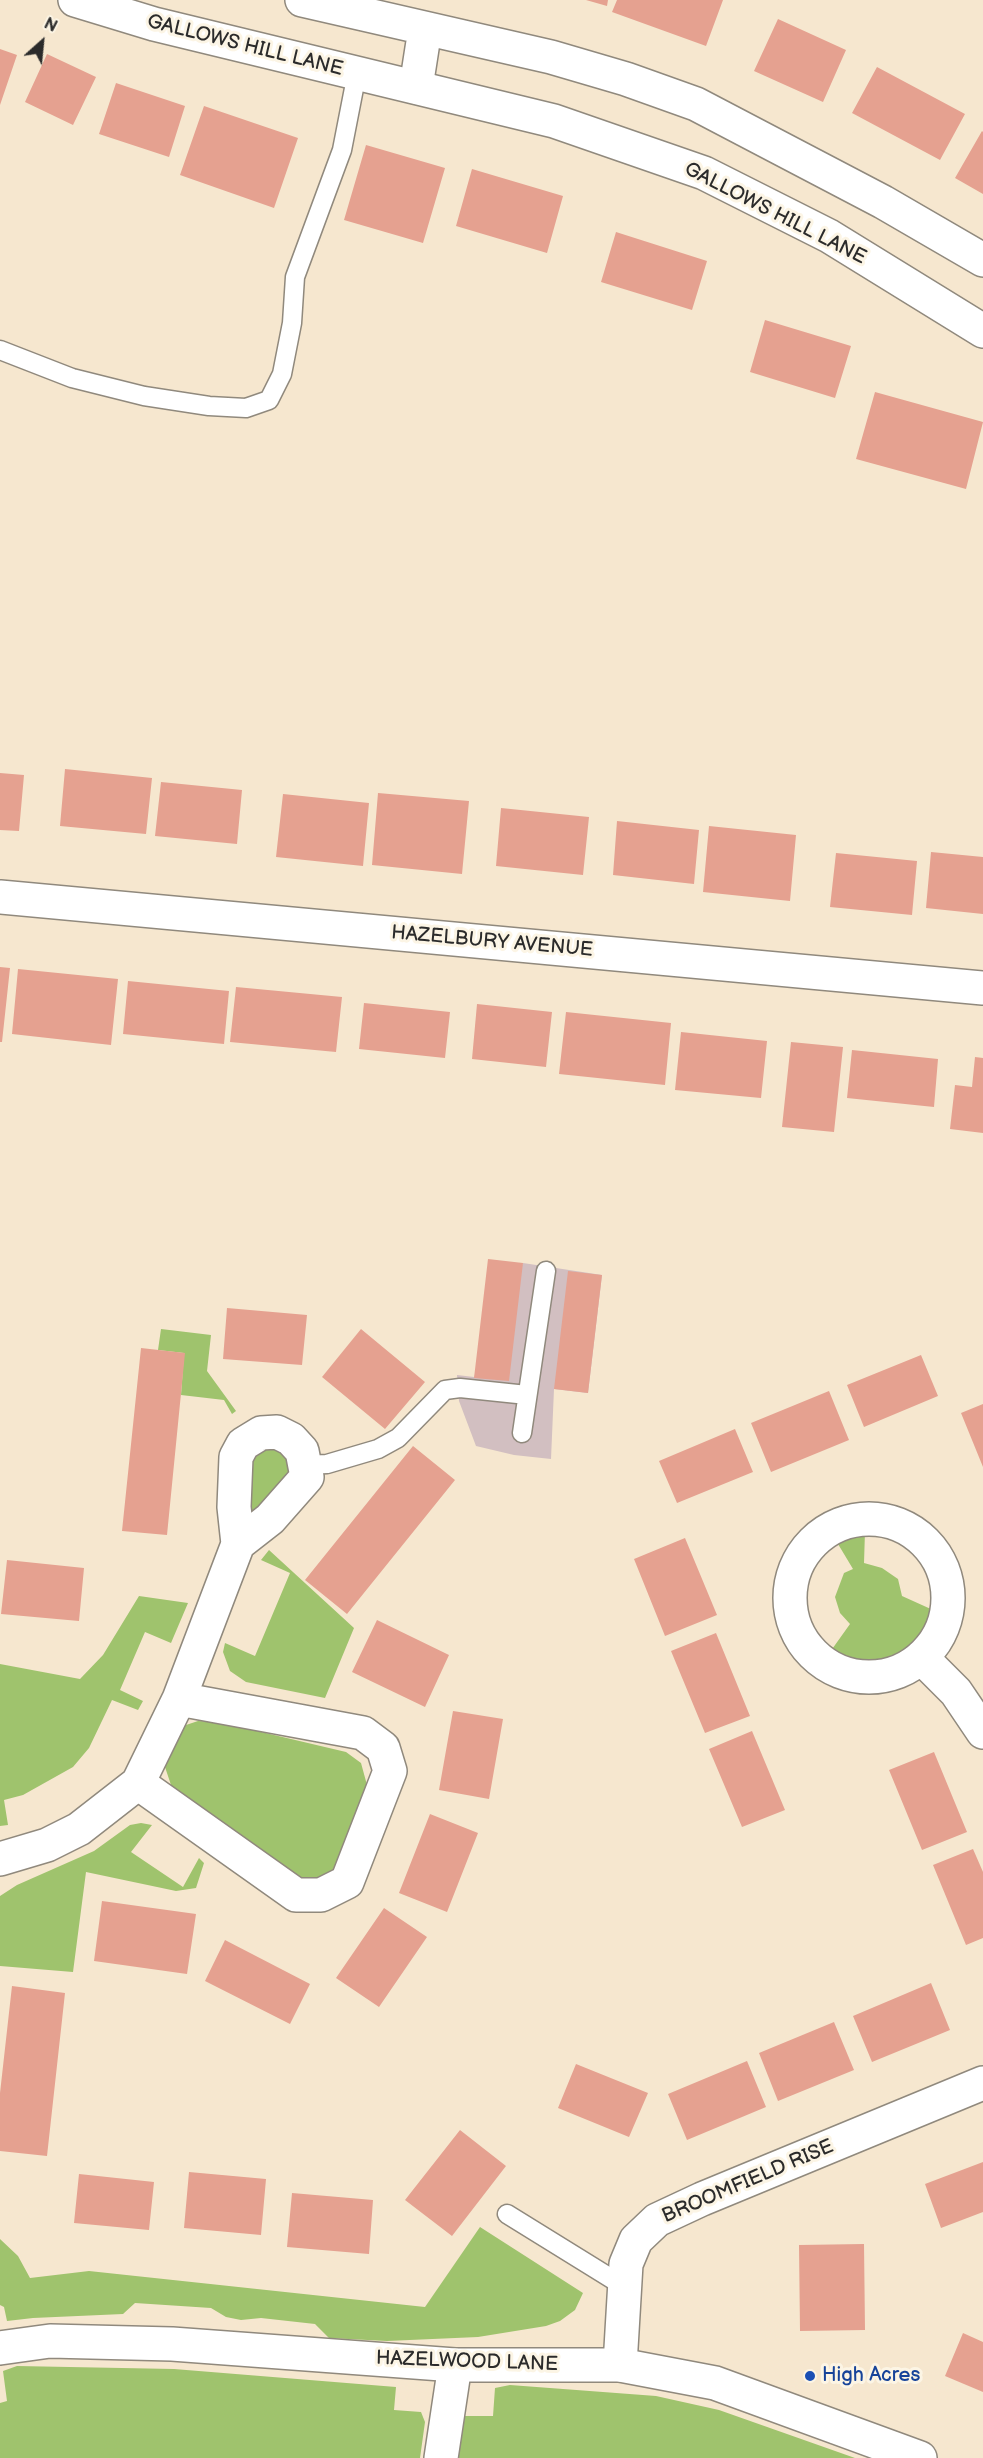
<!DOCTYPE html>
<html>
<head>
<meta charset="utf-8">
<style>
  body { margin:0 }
  #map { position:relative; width:983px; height:2458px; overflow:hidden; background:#f6e7cf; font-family:"Balsamiq Sans",sans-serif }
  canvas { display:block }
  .north { position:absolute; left:12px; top:12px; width:60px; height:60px; -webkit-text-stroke:4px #fcf5e5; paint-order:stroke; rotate:27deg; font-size:16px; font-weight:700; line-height:24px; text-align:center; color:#2b2b2b }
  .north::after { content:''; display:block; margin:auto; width:21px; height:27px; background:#2b2b2b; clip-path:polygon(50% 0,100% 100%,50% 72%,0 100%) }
</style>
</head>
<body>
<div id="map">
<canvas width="983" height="2458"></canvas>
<div class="north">N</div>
</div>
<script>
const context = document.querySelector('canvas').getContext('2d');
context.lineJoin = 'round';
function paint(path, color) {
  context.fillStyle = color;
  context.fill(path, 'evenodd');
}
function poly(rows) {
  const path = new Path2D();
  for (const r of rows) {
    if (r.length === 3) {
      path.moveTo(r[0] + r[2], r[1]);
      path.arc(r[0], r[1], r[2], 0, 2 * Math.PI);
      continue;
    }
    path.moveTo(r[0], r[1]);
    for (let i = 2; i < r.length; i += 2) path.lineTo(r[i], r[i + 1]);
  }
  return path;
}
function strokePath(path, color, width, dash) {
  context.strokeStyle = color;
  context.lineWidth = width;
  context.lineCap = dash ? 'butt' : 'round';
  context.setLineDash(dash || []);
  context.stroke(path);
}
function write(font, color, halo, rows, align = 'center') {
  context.font = font + ' "Balsamiq Sans",sans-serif';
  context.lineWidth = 6;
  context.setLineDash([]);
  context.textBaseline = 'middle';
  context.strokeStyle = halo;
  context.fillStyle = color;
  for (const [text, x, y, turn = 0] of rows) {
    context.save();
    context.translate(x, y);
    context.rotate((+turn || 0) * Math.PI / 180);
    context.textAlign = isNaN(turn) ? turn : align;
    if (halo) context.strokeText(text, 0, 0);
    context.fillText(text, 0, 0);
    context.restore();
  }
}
paint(poly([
  [523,1263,602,1275,588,1393,554,1389,551,1459,514,1455,476,1446,459,1401,457,1375,474,1377]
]), '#d2bfc1');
paint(poly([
  [161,1329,211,1335,207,1371,236,1411,232,1414,224,1400,181,1395,184,1353,158,1350],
  [263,1446,285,1450,290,1474,254,1512,248,1509,247,1503,253,1457],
  [865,1531,864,1563,882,1568,898,1579,902,1596,933,1610,924,1631,913,1646,898,1655,878,1662,857,1663,830,1652,850,1624,840,1613,835,1597,844,1573,853,1569,835,1539],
  [269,1550,354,1628,325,1698,246,1682,230,1671,223,1652,225,1643,255,1656,290,1573,261,1560],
  [139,1596,188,1603,171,1643,145,1632,120,1690,143,1701,138,1710,112,1700,89,1748,73,1767,23,1795,4,1800,8,1825,0,1826,0,1664,80,1679,103,1655],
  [198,1721,219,1722,346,1752,361,1763,367,1785,333,1870,324,1878,312,1882,300,1879,182,1798,171,1785,164,1764,180,1727],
  [141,1823,152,1825,131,1852,183,1887,199,1858,204,1863,196,1888,176,1891,86,1872,73,1972,0,1966,0,1896,17,1885,94,1851,130,1825],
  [480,2227,583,2293,575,2310,560,2321,546,2326,478,2337,387,2341,329,2338,315,2324,261,2318,241,2320,226,2317,211,2308,135,2303,123,2314,33,2318,7,2321,4,2307,0,2305,0,2239,18,2256,30,2278,89,2271,425,2307],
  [17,2366,174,2369,396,2387,394,2410,421,2412,425,2422,420,2458,0,2458,0,2403,7,2401,3,2371],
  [510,2385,656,2396,719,2410,855,2458,456,2458,464,2416,493,2416,495,2388]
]), '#9fc36d');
paint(poly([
  [586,0,608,0,607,6],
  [617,0,723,0,706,46,612,12],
  [778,19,846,50,823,102,754,71],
  [0,49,17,55,0,105],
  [47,54,96,77,73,125,25,102],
  [877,67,965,114,940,160,852,113],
  [116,83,185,106,169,157,99,134],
  [204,106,298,138,274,208,180,175],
  [982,131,983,132,983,194,955,178],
  [366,145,445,168,423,243,344,220],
  [472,169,563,196,547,253,456,226],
  [616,232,707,261,692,310,601,282],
  [765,320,851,346,835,398,750,372],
  [875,392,983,422,966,489,856,459],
  [65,769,152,778,146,834,60,826],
  [0,773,24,775,19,831,0,830],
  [161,782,242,790,237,844,155,836],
  [378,793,469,801,462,874,372,865],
  [283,794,369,803,363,866,276,857],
  [501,808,589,817,583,875,496,866],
  [617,821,699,830,694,884,613,875],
  [709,826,796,835,790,901,703,892],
  [931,852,983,857,983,914,926,908],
  [836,853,917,861,912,915,830,907],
  [0,967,10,968,2,1042,0,1042],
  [18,969,118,979,111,1045,12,1034],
  [128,981,229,991,224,1044,123,1034],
  [236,987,342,997,336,1052,230,1042],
  [364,1003,450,1012,445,1058,359,1049],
  [477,1004,552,1012,546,1067,472,1059],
  [566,1012,671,1023,665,1085,559,1074],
  [681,1032,767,1041,761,1098,675,1090],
  [791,1042,843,1047,834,1132,782,1127],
  [852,1050,938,1059,934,1107,847,1098],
  [975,1057,983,1058,983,1133,950,1129,955,1085,972,1087],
  [488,1259,523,1263,509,1381,474,1378],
  [568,1271,602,1275,588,1393,554,1389],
  [227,1308,307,1315,302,1365,223,1359],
  [361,1329,425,1382,385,1429,322,1377],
  [141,1348,185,1353,167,1535,122,1531],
  [921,1355,938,1396,864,1427,847,1385],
  [829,1391,849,1440,771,1472,751,1423],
  [983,1404,983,1467,961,1413],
  [735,1429,753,1472,677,1503,659,1461],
  [413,1446,455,1480,347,1614,305,1580],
  [685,1538,717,1615,665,1636,634,1559],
  [7,1560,84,1568,79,1621,1,1614],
  [377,1620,449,1655,425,1707,352,1672],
  [716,1633,750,1716,705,1733,671,1651],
  [453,1711,503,1719,489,1799,439,1790],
  [752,1731,785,1810,742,1827,709,1749],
  [934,1752,967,1832,922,1850,889,1770],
  [430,1814,478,1833,447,1912,399,1893],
  [973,1849,983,1872,983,1938,966,1945,933,1865],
  [102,1901,196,1914,187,1974,94,1961],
  [384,1908,427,1937,379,2007,336,1978],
  [225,1940,310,1984,290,2024,205,1981],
  [931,1983,950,2030,872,2062,853,2016],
  [12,1986,65,1993,47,2156,0,2151,0,2093],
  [834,2022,854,2070,778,2101,759,2053],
  [747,2061,766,2107,687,2140,668,2094],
  [576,2064,648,2093,629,2137,558,2108],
  [460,2130,506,2166,452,2236,405,2200],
  [983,2162,983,2212,941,2228,925,2184],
  [189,2172,266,2179,261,2235,184,2228],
  [79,2174,154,2182,149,2230,74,2223],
  [292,2193,373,2200,369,2254,287,2247],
  [864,2244,865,2330,800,2331,799,2245],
  [963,2333,983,2342,983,2392,945,2376]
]), '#e5a190');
const service = poly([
  [0,350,72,378,144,396,209,406,246,408,269,400,282,374,292,323,295,277,342,150,357,73],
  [522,1433,546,1271],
  [306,1465,327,1464,378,1449,398,1438,445,1390,460,1388,527,1395],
  [507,2214,625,2287]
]);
const minor = poly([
  [302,0,551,57,626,79,696,104,883,202,983,260],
  [416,87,425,29],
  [0,897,983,988],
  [869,1598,79],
  [922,1658,956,1692,983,1732],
  [138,1783,296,1895,321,1895,347,1882,390,1771,383,1748,363,1733,179,1699],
  [0,1859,47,1845,79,1829,138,1783,179,1699,238,1544,234,1507,236,1457,243,1444,261,1433,277,1432,291,1439,302,1451,307,1477,270,1519,238,1544],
  [620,2365,626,2264,636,2240,657,2220,702,2199,983,2083],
  [441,2458,455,2365]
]);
const tertiary = poly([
  [75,0,154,24,554,121,704,173,829,236,983,331],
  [0,2348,50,2341,172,2344,455,2365,620,2365,715,2383,920,2458]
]);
strokePath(service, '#90897d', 21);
strokePath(minor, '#90897d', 36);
strokePath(tertiary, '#90897d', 36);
strokePath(service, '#fff', 18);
strokePath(minor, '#fff', 33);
strokePath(tertiary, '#fff', 33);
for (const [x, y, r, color] of [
  [810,2376,6,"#1a4fb4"]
]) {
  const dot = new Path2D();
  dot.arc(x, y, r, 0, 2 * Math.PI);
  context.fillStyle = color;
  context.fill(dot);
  strokePath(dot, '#fcf5e5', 2);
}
write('20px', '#2b2b2b', '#fcf5e5', [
  ["GALLOWS HILL LANE",245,46,14],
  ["GALLOWS HILL LANE",775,214,27],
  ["HAZELBURY AVENUE",492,942,5],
  ["BROOMFIELD RISE",748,2182,-23],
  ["HAZELWOOD LANE",467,2362,2]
]);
write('20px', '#164399', '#fcf5e5', [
  ["High Acres",822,2376]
], 'left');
</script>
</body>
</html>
